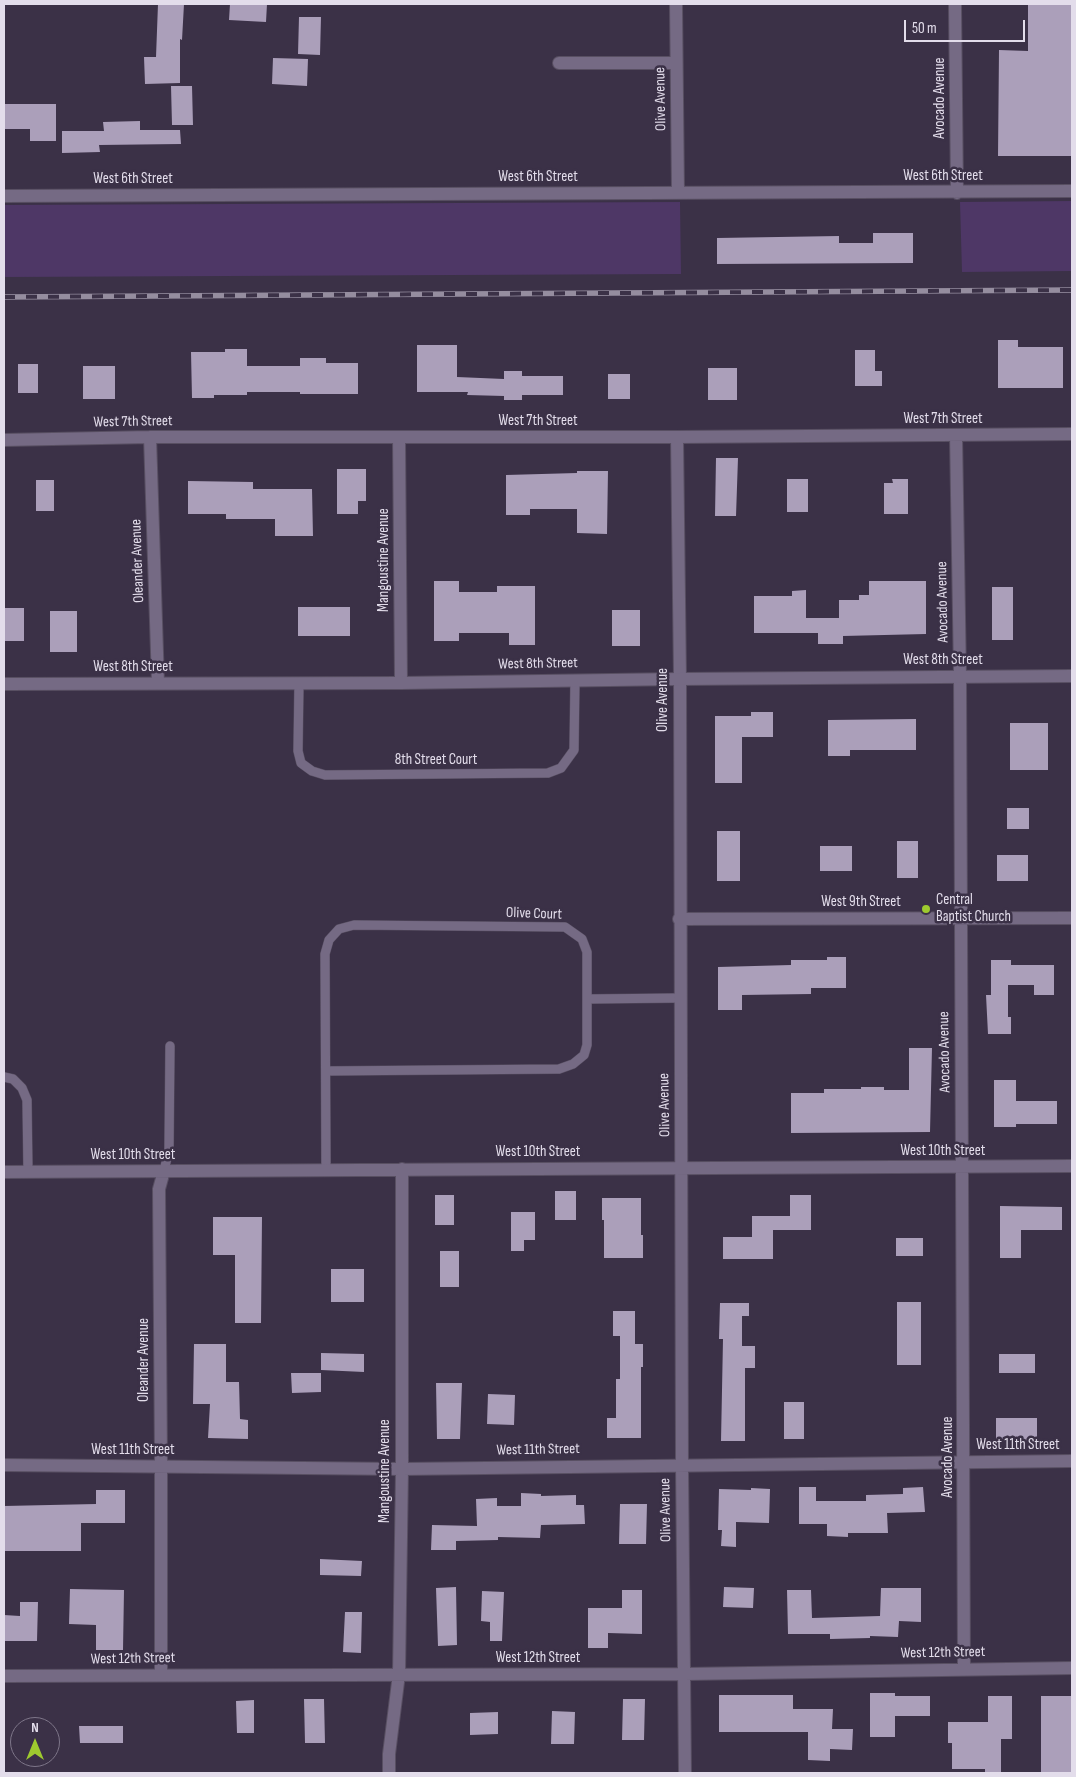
<!DOCTYPE html>
<html>
<head>
<meta charset="utf-8">
<style>
  body { margin:0 }
  #map { position:relative; width:1076px; height:1777px; overflow:hidden; background:#3b3147; font-family:"Sofia Sans Condensed",sans-serif }
  canvas { display:block }
  .frame { position:absolute; inset:0; border:5px solid #e3ddeb; pointer-events:none }
  .north { position:absolute; left:10px; top:1717px; width:50px; height:50px; box-sizing:border-box; background:#3b3147; border:1px solid #7e7689; border-radius:50%; rotate:0deg; font-size:14px; font-weight:700; line-height:20px; text-align:center; color:#e3ddeb }
  .north::after { content:''; display:block; margin:auto; width:18px; height:22px; background:#9eca2f; clip-path:polygon(50% 0,100% 100%,50% 72%,0 100%) }
  .scale { position:absolute; left:904px; top:20px; width:121px; height:22px; box-sizing:border-box; border:2px solid #e3ddeb; border-top:0; padding-left:6px; font-size:15px; line-height:18px; white-space:nowrap; color:#e3ddeb; -webkit-text-stroke:4px #3b3147; paint-order:stroke }
</style>
</head>
<body>
<div id="map">
<canvas width="1076" height="1777"></canvas>
<div class="frame"></div>
<div class="north">N</div>
<div class="scale">50 m</div>
</div>
<script>
const context = document.querySelector('canvas').getContext('2d');
context.lineJoin = 'round';
function paint(path, color) {
  context.fillStyle = color;
  context.fill(path, 'evenodd');
}
function poly(rows) {
  const path = new Path2D();
  for (const r of rows) {
    path.moveTo(r[0], r[1]);
    for (let i = 2; i < r.length; i += 2) path.lineTo(r[i], r[i + 1]);
  }
  return path;
}
function strokePath(path, color, width, dash) {
  context.strokeStyle = color;
  context.lineWidth = width;
  context.lineCap = dash ? 'butt' : 'round';
  context.setLineDash(dash || []);
  context.stroke(path);
}
function write(font, color, halo, rows, align = 'center') {
  context.font = font + ' "Sofia Sans Condensed",sans-serif';
  context.lineWidth = 5;
  context.setLineDash([]);
  context.textBaseline = 'middle';
  context.strokeStyle = halo;
  context.fillStyle = color;
  for (const [text, x, y, turn = 0] of rows) {
    context.save();
    context.translate(x, y);
    context.rotate((+turn || 0) * Math.PI / 180);
    context.textAlign = isNaN(turn) ? turn : align;
    if (halo) context.strokeText(text, 0, 0);
    context.fillText(text, 0, 0);
    context.restore();
  }
}
paint(poly([
  [1072,201,1072,271,962,272,960,202],
  [680,202,681,274,4,277,4,205]
]), '#4e3766');
paint(poly([
  [158,4,184,4,182,40,180,39,180,83,145,84,144,57,156,57],
  [230,4,267,4,266,22,229,20],
  [1028,4,1072,4,1072,156,998,156,999,50,1028,51],
  [299,17,321,17,320,55,298,54],
  [273,58,308,59,307,86,272,84],
  [171,86,192,86,193,125,172,125],
  [4,104,56,104,56,141,30,141,30,129,4,129],
  [140,121,140,130,180,130,181,144,99,145,100,152,62,153,62,131,104,131,103,122],
  [873,233,913,233,913,263,717,264,717,238,839,236,839,243,873,243],
  [998,340,1018,340,1018,347,1063,347,1063,388,998,388],
  [417,345,457,345,457,377,504,379,504,371,522,371,522,376,563,376,563,395,522,395,522,400,504,400,504,396,467,395,468,392,417,392],
  [225,349,247,349,247,366,300,366,300,358,326,358,326,363,358,363,358,394,300,394,300,392,247,392,247,395,214,395,214,398,192,398,191,352,225,352],
  [855,350,875,350,875,371,882,371,882,386,855,386],
  [18,364,38,364,38,393,18,393],
  [83,366,115,366,115,399,83,399],
  [708,368,737,368,737,400,708,400],
  [608,374,630,374,630,399,608,399],
  [716,458,738,458,736,516,715,516],
  [337,469,366,469,366,501,358,501,358,514,337,514],
  [577,471,608,471,607,534,577,533,577,509,530,509,530,515,506,515,506,475,577,473],
  [787,479,808,479,808,512,787,512],
  [892,479,908,479,908,514,884,514,884,483,893,483],
  [36,480,54,480,54,511,36,511],
  [188,481,253,482,253,489,312,489,313,536,275,536,275,519,226,519,226,514,188,514],
  [434,581,459,581,459,592,497,592,497,586,535,586,535,645,509,645,509,633,459,633,459,641,434,641],
  [869,581,926,581,926,634,843,636,843,644,818,644,818,633,754,633,754,596,792,596,792,591,806,590,806,618,839,618,839,600,859,600,859,595,869,595],
  [992,587,1013,587,1013,640,992,640],
  [298,607,350,607,350,636,298,636],
  [5,608,24,608,24,641,5,641],
  [612,610,640,610,640,646,612,646],
  [50,611,77,611,77,652,50,652],
  [751,712,773,712,773,737,742,737,742,783,715,783,715,716,751,716],
  [916,719,916,750,850,750,850,756,828,756,828,720],
  [1010,723,1048,723,1048,770,1010,770],
  [1007,808,1029,808,1029,829,1007,829],
  [717,831,740,831,740,881,717,881],
  [897,841,918,841,918,878,897,878],
  [820,846,852,846,852,871,820,871],
  [997,855,1028,855,1028,881,997,881],
  [827,957,846,957,846,988,811,988,811,994,742,995,742,1010,718,1010,718,967,791,965,791,960,827,960],
  [991,960,1011,960,1011,965,1054,965,1054,995,1034,995,1034,985,1008,985,1008,1017,1011,1017,1011,1034,988,1034,986,995,991,995],
  [909,1048,932,1048,930,1132,791,1133,791,1093,824,1093,824,1089,861,1089,861,1087,884,1087,884,1090,909,1090],
  [994,1080,1016,1080,1016,1101,1057,1101,1057,1124,1016,1124,1016,1127,994,1127],
  [555,1191,576,1191,576,1220,555,1220],
  [435,1195,454,1195,454,1225,435,1225],
  [790,1195,811,1195,811,1230,773,1230,773,1259,723,1259,723,1237,752,1237,752,1216,790,1216],
  [602,1198,641,1198,641,1235,643,1235,643,1258,604,1258,604,1220,602,1220],
  [1000,1206,1062,1207,1062,1230,1021,1230,1021,1258,1000,1258],
  [511,1212,535,1212,535,1240,524,1240,524,1251,511,1251],
  [213,1217,262,1217,261,1323,235,1323,235,1255,213,1255],
  [896,1238,923,1238,923,1256,896,1256],
  [440,1251,459,1251,459,1287,440,1287],
  [331,1269,364,1269,364,1302,331,1302],
  [897,1302,921,1302,921,1365,897,1365],
  [720,1303,749,1303,749,1316,742,1316,742,1346,755,1346,755,1368,745,1368,745,1441,721,1441,723,1339,719,1339],
  [613,1311,635,1311,635,1344,643,1344,643,1367,641,1367,641,1438,607,1438,607,1418,616,1418,616,1379,620,1379,620,1336,613,1336],
  [194,1344,226,1344,226,1382,239,1382,240,1419,248,1420,248,1439,208,1438,210,1404,193,1404],
  [321,1353,364,1354,364,1372,321,1370],
  [999,1354,1035,1354,1035,1373,999,1373],
  [291,1373,321,1373,321,1392,292,1393],
  [436,1383,462,1383,460,1439,437,1439],
  [488,1394,515,1395,514,1425,487,1424],
  [784,1402,804,1402,804,1439,784,1439],
  [996,1418,1037,1418,1037,1441,996,1441],
  [799,1487,816,1487,816,1501,866,1501,866,1495,903,1494,903,1488,923,1487,925,1512,887,1513,888,1533,848,1533,848,1537,827,1536,827,1524,799,1524],
  [751,1488,770,1489,769,1523,736,1522,736,1547,721,1546,722,1530,718,1530,719,1489,751,1490],
  [96,1490,125,1490,125,1523,81,1523,81,1551,4,1551,4,1506,96,1504],
  [521,1493,541,1494,541,1496,576,1495,576,1505,584,1505,585,1524,541,1525,540,1538,498,1537,498,1540,456,1541,456,1550,431,1550,432,1525,477,1526,476,1499,497,1498,497,1506,521,1506],
  [620,1504,647,1504,646,1544,619,1544],
  [320,1559,362,1561,361,1576,320,1575],
  [456,1587,457,1645,438,1646,436,1588],
  [724,1587,754,1588,753,1608,723,1607],
  [881,1588,921,1588,921,1622,899,1621,898,1637,870,1636,870,1638,830,1639,830,1634,788,1634,787,1590,811,1590,812,1618,880,1616],
  [70,1589,124,1590,123,1650,96,1650,96,1625,69,1624],
  [622,1590,642,1590,642,1634,608,1633,608,1648,588,1648,588,1608,622,1608],
  [482,1591,504,1592,502,1641,490,1641,490,1622,481,1621],
  [20,1602,38,1602,37,1641,4,1641,4,1615,20,1616],
  [345,1612,362,1612,361,1653,343,1652],
  [870,1693,895,1693,895,1696,930,1696,930,1716,895,1716,895,1737,870,1737],
  [719,1695,793,1695,793,1709,833,1709,832,1729,853,1729,852,1750,830,1749,830,1761,808,1760,808,1732,719,1732],
  [988,1696,1012,1696,1012,1739,1001,1739,1001,1772,985,1772,985,1769,952,1769,952,1743,948,1743,948,1722,988,1722],
  [1041,1696,1072,1696,1072,1773,1041,1773],
  [304,1699,324,1699,325,1743,305,1743],
  [623,1699,645,1699,644,1740,622,1740],
  [254,1700,254,1733,237,1733,236,1701],
  [552,1711,575,1712,574,1744,551,1744],
  [498,1712,498,1734,470,1735,470,1713],
  [79,1726,123,1726,123,1743,80,1743]
]), '#ab9fba');
const lane = poly([
  [299,683,298,751,301,763,312,771,325,775,548,773,561,768,574,750,575,680],
  [588,999,680,998],
  [4,1077,13,1079,22,1088,27,1100,28,1172],
  [326,1169,325,954,329,940,339,929,354,925,565,927,582,939,587,952,587,1045,584,1055,573,1064,559,1069,326,1071],
  [164,1171,169,1149,170,1046]
]);
const street = poly([
  [676,4,678,193],
  [955,4,957,193],
  [559,63,676,63],
  [4,196,1072,191],
  [956,435,960,676,964,1669],
  [150,437,158,683],
  [399,437,401,683],
  [677,437,680,679,682,1465,685,1773],
  [4,440,150,437,677,437,1072,434],
  [679,919,1072,918],
  [4,1172,1072,1166],
  [4,1465,402,1469,1072,1461],
  [161,1675,161,1466,159,1189,164,1171],
  [4,1676,685,1674,1072,1668],
  [389,1773,389,1754,399,1674,402,1469,402,1169]
]);
const secondary = poly([
  [4,684,401,683,680,679,1072,676]
]);
strokePath(lane, '#584f62', 10);
strokePath(street, '#584f62', 14);
strokePath(secondary, '#584f62', 14);
strokePath(lane, '#756a84', 9);
strokePath(street, '#756a84', 12);
strokePath(secondary, '#756a84', 12);
const rail = poly([
  [4,297,1072,290]
]);
strokePath(rail, '#958d9f', 5.5);
strokePath(rail, '#3b3147', 4, [11]);
for (const [x, y, r, color] of [
  [926,909,5,"#9eca2f"]
]) {
  const dot = new Path2D();
  dot.arc(x, y, r, 0, 2 * Math.PI);
  context.fillStyle = color;
  context.fill(dot);
  strokePath(dot, '#3b3147', 2);
}
write('15px', '#e3ddeb', '#3b3147', [
  ["Avocado Avenue",940,98,-90],
  ["Olive Avenue",661,99,-91],
  ["West 6th Street",943,176],
  ["West 6th Street",538,177],
  ["West 6th Street",133,179],
  ["West 7th Street",943,419],
  ["West 7th Street",538,421],
  ["West 7th Street",133,422,-1],
  ["Mangoustine Avenue",384,560,-90],
  ["Oleander Avenue",138,561,-92],
  ["Avocado Avenue",943,602,-91],
  ["West 8th Street",943,660],
  ["West 8th Street",538,664,-1],
  ["West 8th Street",133,667],
  ["Olive Avenue",663,700,-90],
  ["8th Street Court",436,760],
  ["West 9th Street",861,902],
  ["Olive Court",534,914,2],
  ["Avocado Avenue",945,1052,-91],
  ["Olive Avenue",665,1105,-91],
  ["West 10th Street",943,1151],
  ["West 10th Street",538,1152],
  ["West 10th Street",133,1155],
  ["Oleander Avenue",144,1360,-90],
  ["West 11th Street",1018,1445],
  ["West 11th Street",133,1450],
  ["West 11th Street",538,1450,-1],
  ["Avocado Avenue",948,1457,-90],
  ["Mangoustine Avenue",385,1471,-90],
  ["Olive Avenue",666,1510,-91],
  ["West 12th Street",943,1653,-1],
  ["West 12th Street",538,1658],
  ["West 12th Street",133,1659,-1]
]);
write('15px', '#e3ddeb', '#3b3147', [
  ["Central",936,900],
  ["Baptist Church",936,917]
], 'left');
</script>
</body>
</html>
